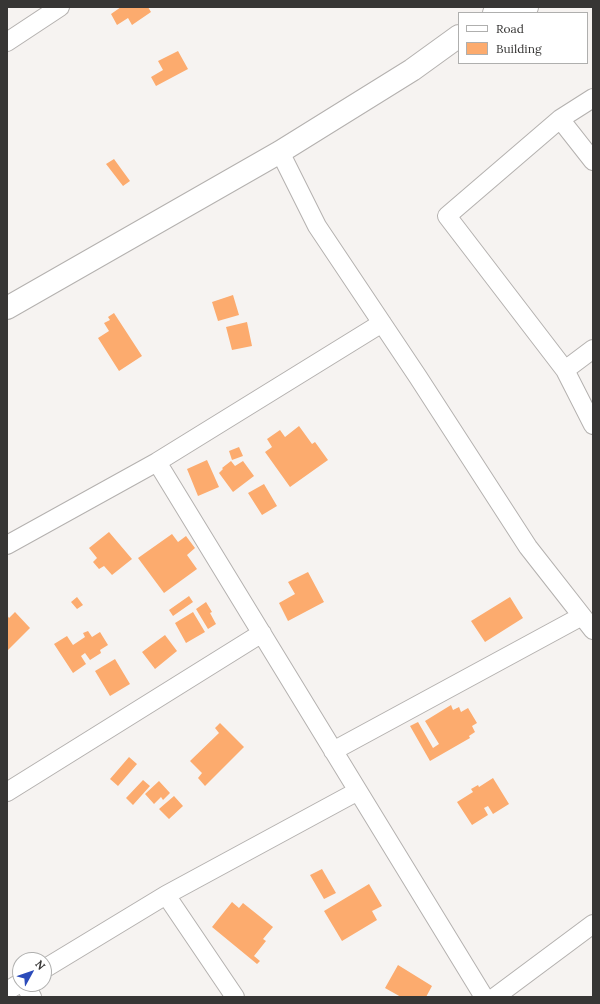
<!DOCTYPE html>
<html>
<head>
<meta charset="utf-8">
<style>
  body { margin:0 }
  #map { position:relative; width:600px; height:1004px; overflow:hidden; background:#f6f3f1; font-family:Lora,serif }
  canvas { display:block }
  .frame { position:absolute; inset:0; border:8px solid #373635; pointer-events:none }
  .legend { position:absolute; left:458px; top:12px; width:130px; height:52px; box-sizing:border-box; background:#fff; border:1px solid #afafae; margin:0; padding:5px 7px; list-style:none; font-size:12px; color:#373635 }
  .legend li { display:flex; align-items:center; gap:8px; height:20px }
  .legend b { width:20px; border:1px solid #afafae }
  .north { position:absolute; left:12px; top:952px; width:40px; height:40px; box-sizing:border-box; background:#fff; border:1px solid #afafae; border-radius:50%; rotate:50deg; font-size:11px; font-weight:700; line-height:16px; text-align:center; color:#373635 }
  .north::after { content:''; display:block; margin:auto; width:14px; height:18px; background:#2b4bba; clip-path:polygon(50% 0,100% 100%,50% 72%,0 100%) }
</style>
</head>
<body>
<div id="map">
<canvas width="600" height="1004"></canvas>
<div class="frame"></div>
<ul class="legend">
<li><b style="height:5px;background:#fff"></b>Road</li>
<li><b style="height:11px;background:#fcab6e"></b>Building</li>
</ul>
<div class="north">N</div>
</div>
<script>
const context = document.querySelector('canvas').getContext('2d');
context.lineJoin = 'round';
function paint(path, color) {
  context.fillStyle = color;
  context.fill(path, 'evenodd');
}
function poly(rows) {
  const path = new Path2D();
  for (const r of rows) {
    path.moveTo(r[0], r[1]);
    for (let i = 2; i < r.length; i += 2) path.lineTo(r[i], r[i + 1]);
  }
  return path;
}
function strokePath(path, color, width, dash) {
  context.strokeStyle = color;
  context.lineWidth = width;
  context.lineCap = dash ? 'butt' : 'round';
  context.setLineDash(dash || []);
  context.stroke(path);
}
paint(poly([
  [121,7,148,7,151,12,132,25,128,18,117,25,111,14],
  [178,51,188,69,156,86,151,77,163,70,158,61],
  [114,159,130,181,123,186,106,164],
  [233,295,239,315,218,321,212,302],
  [114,313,142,356,119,371,98,338,109,331,104,323,110,320,108,317],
  [247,322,252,346,232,350,226,327],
  [299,426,312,444,315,442,328,460,290,487,265,452,272,447,267,439,280,430,285,437],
  [239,447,243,456,232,460,229,451],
  [207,460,219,487,198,496,187,469],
  [231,461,235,466,243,461,254,476,233,492,219,473,223,469,222,468],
  [264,484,277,506,262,515,248,493],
  [109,532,132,559,112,575,104,566,99,569,93,562,97,558,89,548],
  [172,534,178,542,186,536,195,548,187,555,197,569,164,593,138,558],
  [308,572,324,602,288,621,279,603,295,594,288,582],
  [189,596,193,602,173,616,169,610],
  [77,597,83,605,77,609,71,602],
  [510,597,523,618,485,642,471,621],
  [206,602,212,612,210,613,216,624,208,629,196,609],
  [15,612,30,628,7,651,7,615,9,618],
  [193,612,205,632,186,643,175,623],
  [88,631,92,637,100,632,108,645,100,650,101,653,90,660,85,653,81,656,86,664,73,673,54,644,67,636,73,645,85,637,83,633],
  [165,635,177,651,155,669,142,652],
  [115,659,130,684,110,696,95,671],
  [451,705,453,710,459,707,461,712,468,708,477,723,472,726,475,732,469,736,470,738,430,761,410,726,418,722,433,748,439,744,425,721],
  [220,723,244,747,205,786,198,778,202,773,190,761,219,733,215,728],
  [129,757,137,764,118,786,110,779],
  [493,778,509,804,493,814,488,806,484,808,488,815,472,825,457,802,473,792,471,789,478,785,479,787],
  [143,780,150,786,133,805,126,798],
  [159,781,170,793,163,800,161,797,154,804,145,794],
  [174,796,183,806,169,819,159,809],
  [322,869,336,893,324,899,310,875],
  [369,884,382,906,372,911,377,920,342,941,324,911],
  [232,902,239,908,243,903,273,927,263,939,266,941,254,956,260,961,257,964,212,927],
  [398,965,432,986,426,997,401,997,385,988]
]), '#fcab6e');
const minor = poly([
  [7,42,60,7],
  [593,98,560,119,447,216,565,370,593,349],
  [560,119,593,161],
  [280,152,317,226,418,377,528,547,593,630],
  [565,370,593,425],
  [7,545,157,462,382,323],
  [333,751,582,616],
  [358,791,484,997],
  [7,792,262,633],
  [166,895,235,997],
  [44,969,166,895,358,791,157,462],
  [24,984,32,997],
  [7,991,20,983],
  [495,997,593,924]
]);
const secondary = poly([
  [494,13,503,7],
  [518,13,527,7],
  [7,308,280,152,412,70,459,36]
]);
strokePath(minor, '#b4b1af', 20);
strokePath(secondary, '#b4b1af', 24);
strokePath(minor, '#fff', 18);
strokePath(secondary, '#fff', 22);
</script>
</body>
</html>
